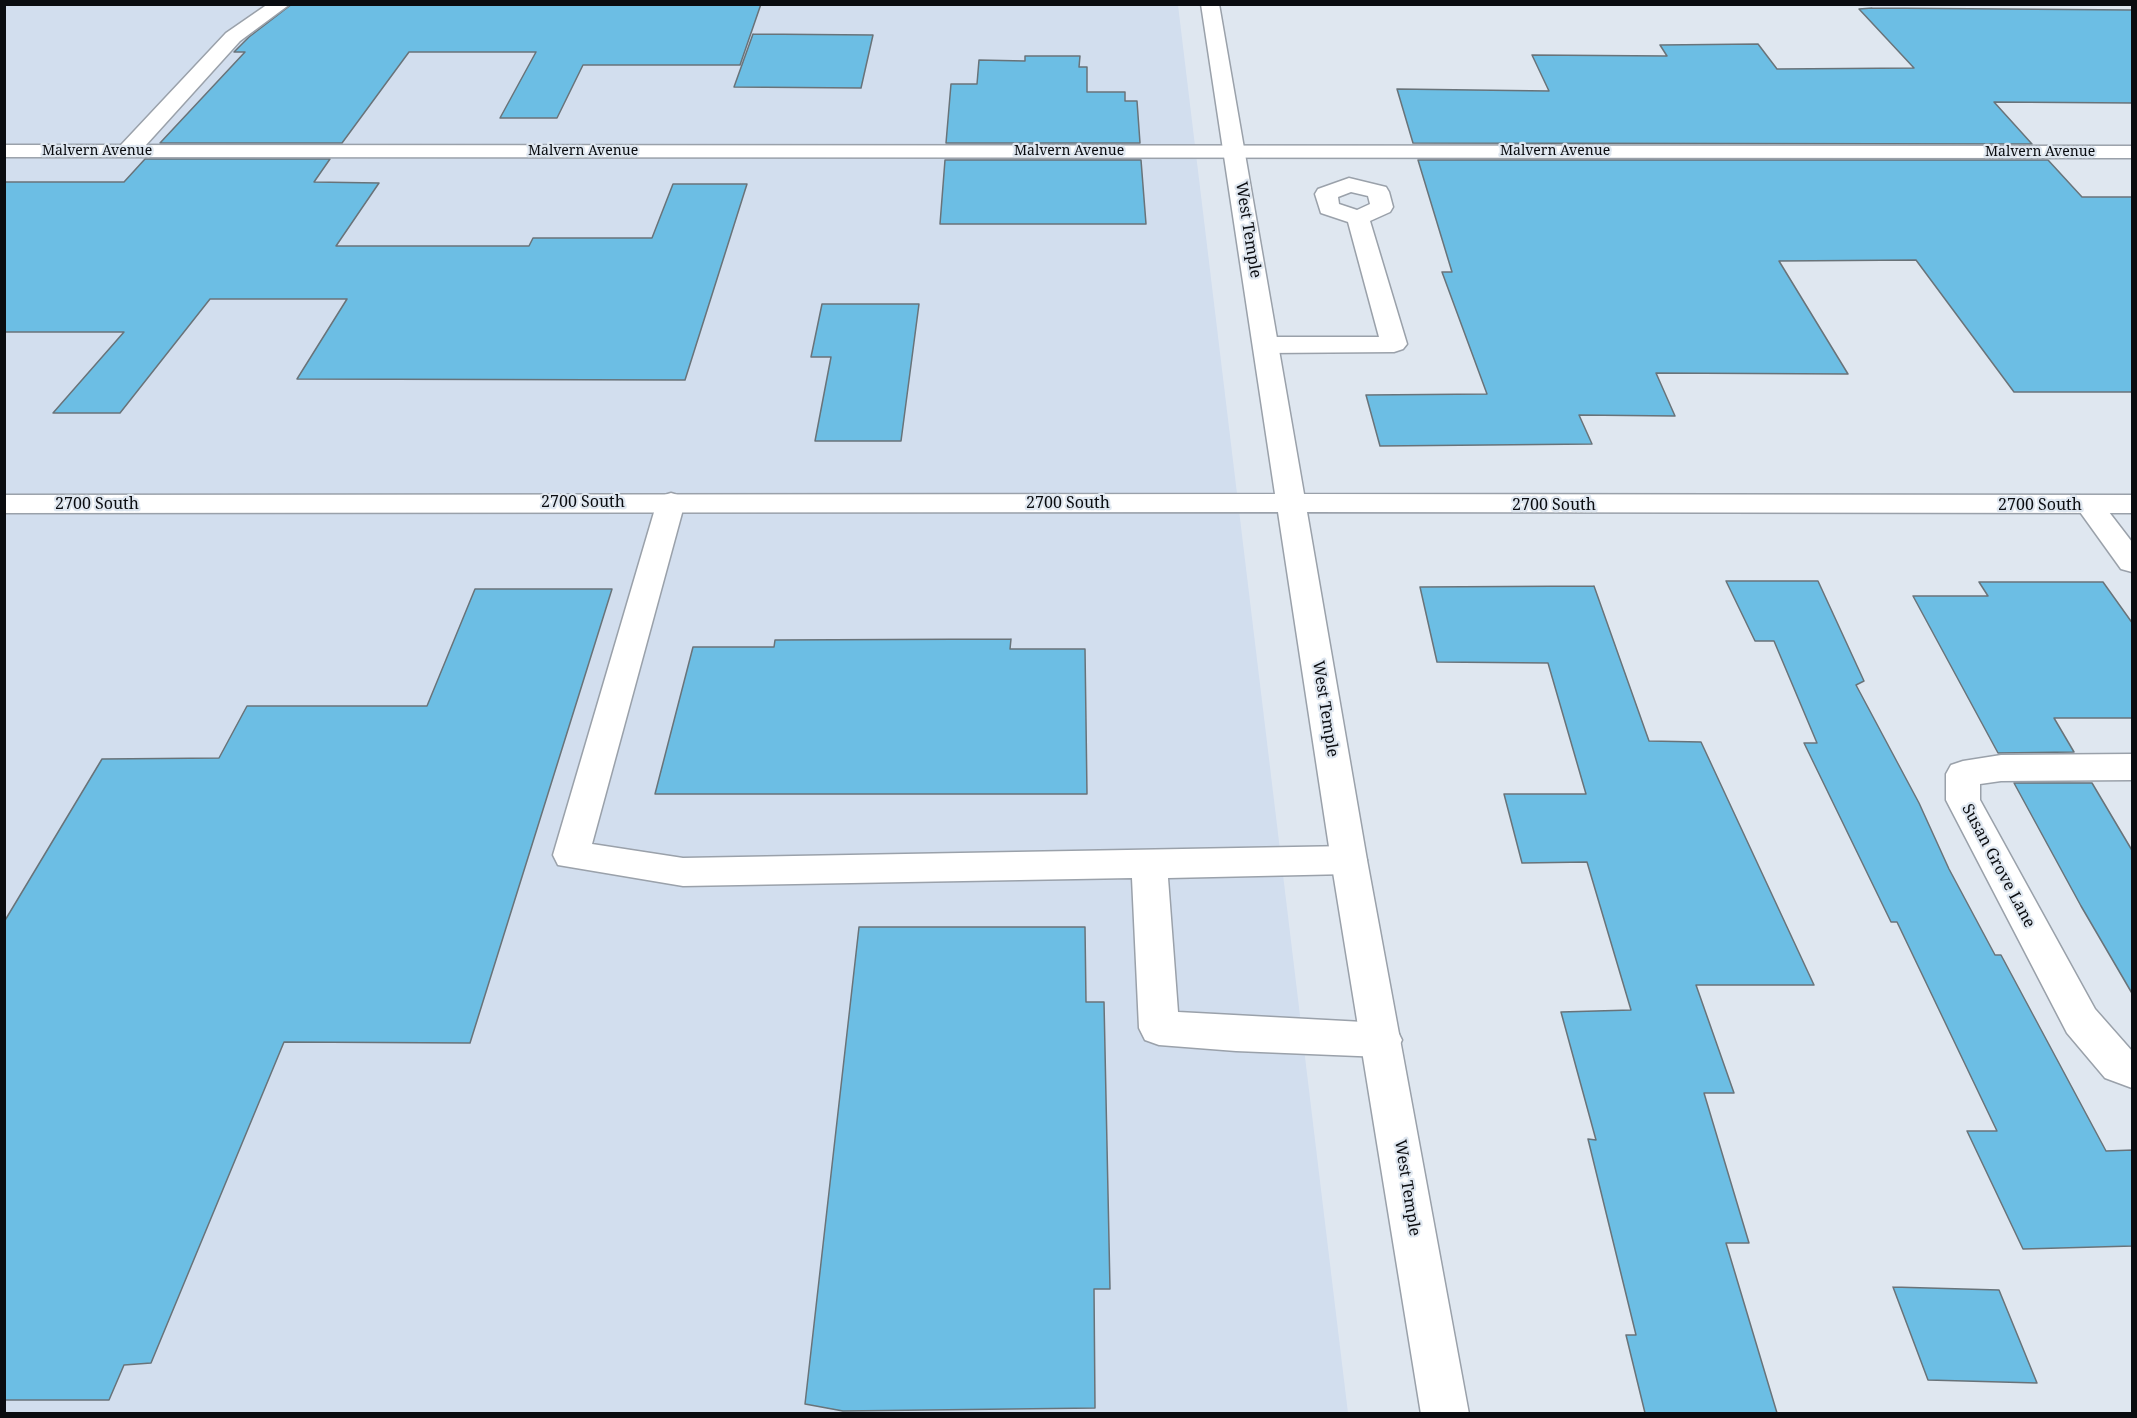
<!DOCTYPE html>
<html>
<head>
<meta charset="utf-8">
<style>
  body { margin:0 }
  #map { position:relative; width:2137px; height:1418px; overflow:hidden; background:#dfe7f0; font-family:"Noto Serif",serif }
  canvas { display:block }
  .frame { position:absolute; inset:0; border:6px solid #0a0c10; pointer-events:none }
</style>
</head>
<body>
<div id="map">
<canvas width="2137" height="1418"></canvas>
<div class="frame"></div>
</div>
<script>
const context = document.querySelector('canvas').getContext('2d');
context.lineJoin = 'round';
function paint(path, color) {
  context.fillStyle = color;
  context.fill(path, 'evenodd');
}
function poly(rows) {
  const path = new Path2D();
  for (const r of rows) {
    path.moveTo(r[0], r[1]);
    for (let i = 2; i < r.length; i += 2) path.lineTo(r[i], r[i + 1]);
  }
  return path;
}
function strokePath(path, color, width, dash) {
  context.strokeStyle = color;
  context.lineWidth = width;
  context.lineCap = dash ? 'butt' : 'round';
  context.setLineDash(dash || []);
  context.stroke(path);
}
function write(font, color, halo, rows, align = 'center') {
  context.font = font + ' "Noto Serif",serif';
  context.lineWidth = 4.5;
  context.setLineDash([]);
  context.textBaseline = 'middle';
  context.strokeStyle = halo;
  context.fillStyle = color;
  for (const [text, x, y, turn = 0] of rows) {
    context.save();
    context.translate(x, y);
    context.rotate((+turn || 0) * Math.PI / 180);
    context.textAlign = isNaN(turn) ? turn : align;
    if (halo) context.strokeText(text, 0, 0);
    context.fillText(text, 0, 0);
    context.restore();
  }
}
paint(poly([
  [5,5,1178,5,1348,1413,5,1414]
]), '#d2deee');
const building = poly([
  [292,4,761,4,740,65,583,65,557,118,500,118,536,52,409,52,342,143,160,143,245,52,234,52,249,37,292,4],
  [1872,8,2133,10,2133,103,1994,102,2032,144,1413,143,1397,89,1549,91,1532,55,1667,56,1660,45,1758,44,1777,69,1914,68,1859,9,1872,8],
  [753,34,873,35,861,88,734,87,753,34],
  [1025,56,1080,56,1079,67,1087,67,1087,92,1125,92,1125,101,1137,101,1140,143,946,143,951,84,977,84,979,60,1025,61,1025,56],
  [145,159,330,159,314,182,379,183,336,246,529,246,533,238,652,238,673,184,747,184,685,380,297,379,347,299,210,299,120,413,53,413,124,332,4,332,4,182,124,182,145,159],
  [945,160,1141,160,1146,224,940,224,945,160],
  [1418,160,2048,160,2082,197,2133,197,2133,392,2014,392,1916,260,1779,261,1848,374,1656,373,1675,416,1579,415,1592,444,1380,446,1366,395,1487,394,1442,272,1452,272,1418,160],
  [822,304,919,304,901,441,815,441,831,357,811,357,822,304],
  [1726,581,1818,581,1864,681,1856,685,1919,803,1949,869,1995,955,2001,955,2106,1151,2133,1150,2133,1246,2023,1249,1967,1131,1997,1131,1897,922,1891,922,1804,743,1817,743,1774,641,1755,641,1726,581],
  [1979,582,2103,582,2133,624,2133,718,2054,718,2074,752,1998,753,1913,596,1988,596,1979,582],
  [1594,586,1649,741,1701,742,1814,985,1696,985,1734,1093,1704,1093,1749,1243,1726,1243,1777,1413,1645,1413,1626,1335,1636,1335,1588,1139,1596,1140,1561,1012,1631,1010,1587,862,1522,863,1504,794,1586,794,1548,663,1437,662,1420,587,1594,586],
  [475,589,612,589,470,1043,284,1042,151,1363,124,1365,109,1400,4,1400,4,922,102,759,219,758,247,706,427,706,475,589],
  [1011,639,1010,649,1085,649,1087,794,655,794,693,647,774,647,775,640,1011,639],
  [2014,783,2092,783,2133,852,2133,995,2081,906,2014,783],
  [859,927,1085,927,1086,1002,1104,1002,1110,1289,1094,1289,1095,1408,843,1411,805,1404,859,927],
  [1893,1287,1999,1290,2037,1383,1928,1380,1893,1287]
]);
paint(building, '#6cbee4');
strokePath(building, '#697379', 1.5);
const lane = poly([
  [268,4,290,4,240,41,136,156,120,156,117,151,120,146,226,33,268,4],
  [1349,178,1386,187,1389,192,1393,207,1390,212,1370,221,1407,344,1403,349,1394,352,1267,353,1258,350,1254,345,1258,340,1267,337,1379,337,1348,222,1321,213,1315,194,1318,189,1349,178],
  [1351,192,1368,196,1370,204,1357,210,1339,204,1338,197,1351,192],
  [671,493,681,496,685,502,592,844,683,858,1349,846,1362,850,1367,860,1362,870,1349,874,1168,878,1178,1012,1382,1023,1396,1028,1402,1040,1396,1052,1382,1057,1236,1051,1159,1045,1145,1040,1139,1028,1132,878,683,886,558,865,553,855,657,502,661,496,671,493]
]);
const street = poly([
  [4,145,2132,146,2132,158,4,157,4,145],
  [2089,496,2099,499,2132,542,2132,572,2121,569,2075,505,2079,499,2089,496],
  [2132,754,2132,780,2001,781,1980,784,1980,800,2095,1009,2132,1051,2132,1088,2105,1078,2067,1033,1946,800,1946,774,1951,765,1963,761,2001,755,2132,754]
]);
const secondary = poly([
  [1201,4,1219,4,1304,494,2132,495,2132,513,1307,512,1367,860,1469,1414,1421,1414,1331,860,1278,512,4,513,4,495,1275,494,1201,4]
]);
strokePath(lane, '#9aa1aa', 3);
strokePath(street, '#9aa1aa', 3);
strokePath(secondary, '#9aa1aa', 3);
paint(lane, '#fff');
paint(street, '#fff');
paint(secondary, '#fff');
write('14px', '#0a0c10', '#dfe7f0', [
  ["Malvern Avenue",97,151],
  ["Malvern Avenue",583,151],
  ["Malvern Avenue",1069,151],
  ["Malvern Avenue",1555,151],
  ["Malvern Avenue",2040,152]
]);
write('16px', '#0a0c10', '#dfe7f0', [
  ["West Temple",1248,230,81],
  ["2700 South",583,502],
  ["2700 South",1068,503],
  ["2700 South",97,504],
  ["2700 South",1554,505],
  ["2700 South",2040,505],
  ["West Temple",1325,709,81],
  ["Susan Grove Lane",1998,866,62],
  ["West Temple",1407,1188,81]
]);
</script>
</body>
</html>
